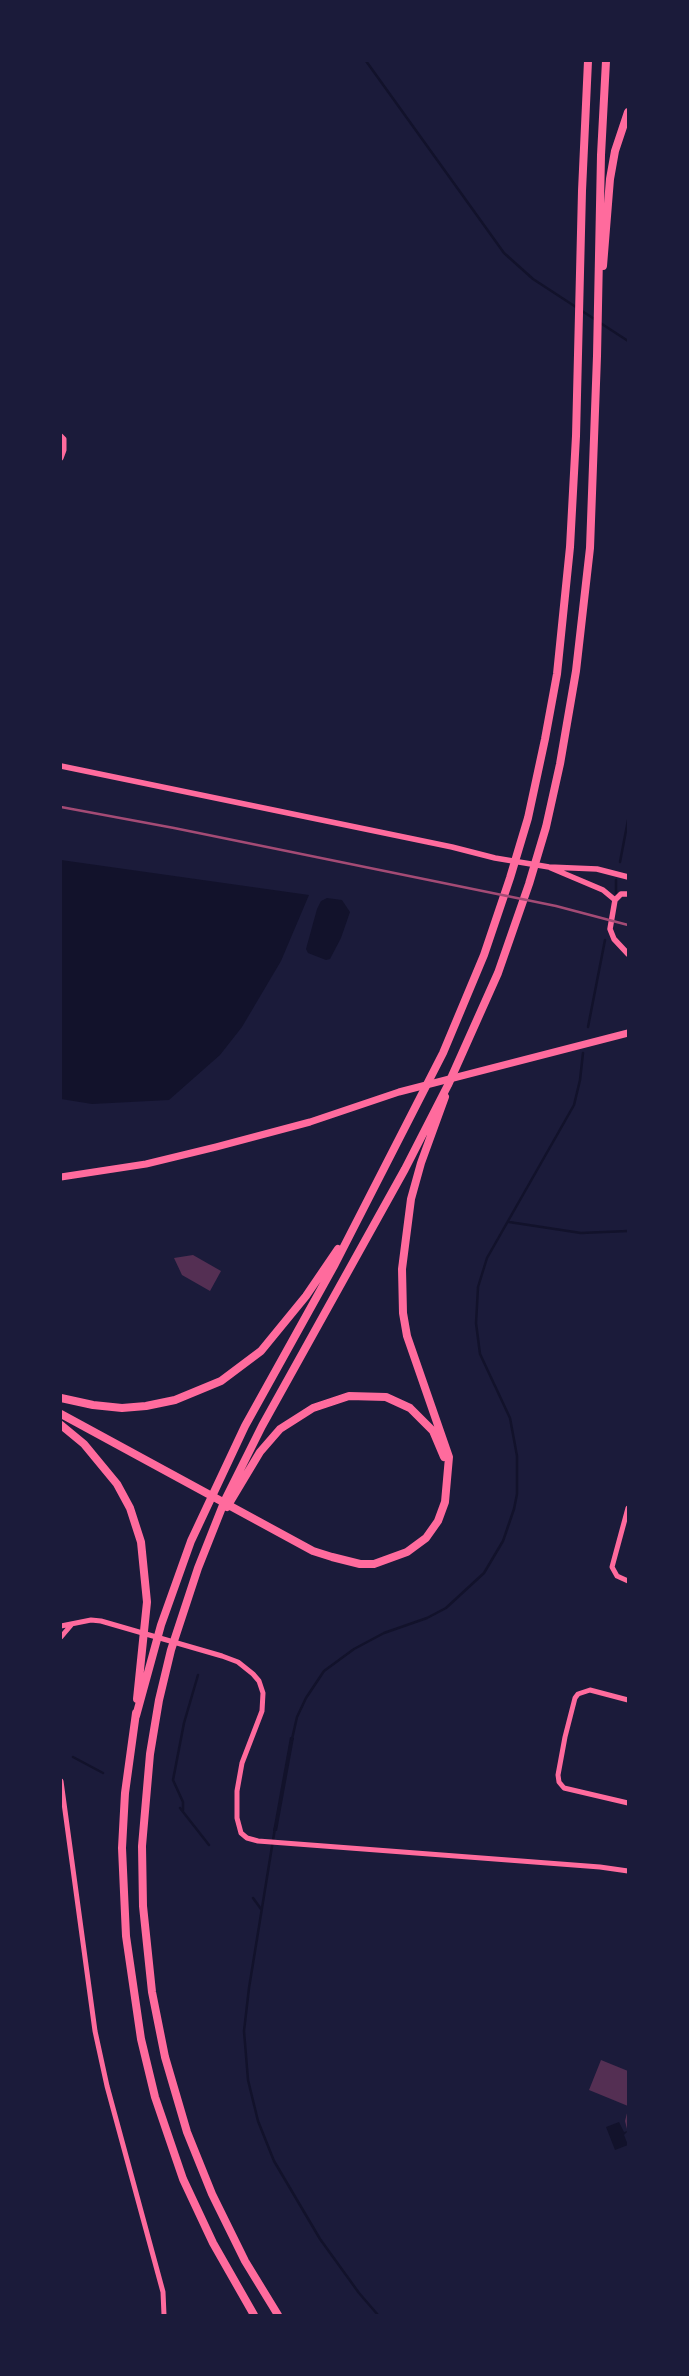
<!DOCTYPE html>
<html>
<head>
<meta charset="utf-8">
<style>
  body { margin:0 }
  #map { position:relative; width:689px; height:2376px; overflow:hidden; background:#1b1b3a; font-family:Signika,sans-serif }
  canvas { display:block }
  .frame { position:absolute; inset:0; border:62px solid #1b1b3a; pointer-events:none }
</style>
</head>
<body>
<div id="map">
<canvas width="689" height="2376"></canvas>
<div class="frame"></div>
</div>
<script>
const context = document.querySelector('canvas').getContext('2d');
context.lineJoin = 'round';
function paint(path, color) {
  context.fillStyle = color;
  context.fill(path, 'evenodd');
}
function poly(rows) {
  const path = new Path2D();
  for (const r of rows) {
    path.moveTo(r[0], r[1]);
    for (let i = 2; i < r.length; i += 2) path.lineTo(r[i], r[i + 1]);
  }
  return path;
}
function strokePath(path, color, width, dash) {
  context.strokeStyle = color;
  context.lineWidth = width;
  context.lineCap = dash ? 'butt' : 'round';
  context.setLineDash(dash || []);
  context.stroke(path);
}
paint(poly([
  [61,860,309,895,281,961,242,1027,220,1055,169,1100,92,1104,61,1099],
  [327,898,342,900,350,912,341,938,330,959,326,960,308,953,306,949,317,909,321,901],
  [290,1737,294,1738,277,1831,273,1831],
  [619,2122,624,2132,628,2131,624,2135,628,2145,615,2150,606,2127]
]), '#12122b');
strokePath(poly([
  [366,61,504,253,533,279,628,341],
  [620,862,628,820],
  [616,893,616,880],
  [588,1027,605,940],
  [509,1222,581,1233,628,1231],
  [292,1739,297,1717,306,1698,324,1671,354,1649,384,1633,427,1618,446,1608,484,1573,503,1541,514,1509,517,1494,517,1456,510,1418,480,1354,476,1323,478,1287,487,1258,574,1105,580,1080,583,1053],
  [73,1757,103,1773],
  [180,1808,209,1845],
  [183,1810,183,1802,173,1780,184,1723,198,1675],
  [275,1828,249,1988,244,2031,248,2080,258,2121,274,2161,320,2239,359,2293,378,2315],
  [253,1898,261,1909]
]), '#12122b', 2.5);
paint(poly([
  [193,1255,221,1271,210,1291,182,1275,174,1258],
  [601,2060,628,2071,628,2106,589,2090],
  [628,2109,628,2133,625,2121]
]), '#542f53');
strokePath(poly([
  [61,436,64,439,64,450,61,458],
  [628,1508,612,1567,617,1576,628,1581],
  [61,1626,91,1620,101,1621,222,1656,238,1662,253,1674,259,1681,263,1693,262,1711,242,1763,237,1791,237,1818,241,1833,247,1838,258,1841,600,1867,628,1871],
  [61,1637,72,1624],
  [628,1700,590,1690,578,1694,575,1698,565,1737,558,1775,559,1782,564,1788,628,1803],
  [61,1781,95,2031,107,2086,163,2292,164,2315]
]), '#ff6b9d', 5);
strokePath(poly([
  [61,766,452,847,495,858,549,867,597,869,628,877],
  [551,868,603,890,615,900],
  [628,894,621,894,615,900,610,929,614,939,628,954]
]), '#ff6b9d', 5.5);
strokePath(poly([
  [61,1177,146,1164,216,1147,310,1122,399,1092,628,1033]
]), '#ff6b9d', 7);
strokePath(poly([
  [603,266,610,179,615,151,628,112],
  [61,1398,93,1405,122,1408,146,1406,175,1400,221,1381,261,1351,306,1296,338,1249],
  [61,1414,313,1551,332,1557,360,1564,374,1564,407,1552,426,1538,438,1521,445,1502,449,1457,407,1336,403,1313,402,1269,411,1199,421,1163,445,1097],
  [61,1425,84,1444,117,1484,130,1508,141,1542,147,1602,137,1699],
  [227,1507,260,1452,280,1429,313,1408,349,1396,386,1397,410,1408,433,1431,444,1457],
  [136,1713,125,1793,122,1848,126,1936,141,2039,155,2097,183,2179,213,2243,254,2315],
  [136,1716,161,1625,191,1541,245,1426,335,1264,443,1053,484,955,510,878,528,818,545,739,557,674,570,547,576,436,582,191,588,61],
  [278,2315,245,2261,212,2194,187,2132,165,2057,152,1992,143,1906,142,1846,150,1754,159,1700,171,1650,198,1568,225,1500,262,1426,405,1169,448,1085,498,973,529,884,546,827,560,764,576,671,590,548,597,356,601,155,606,61]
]), '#ff6b9d', 8);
strokePath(poly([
  [61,807,174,828,556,906,628,925]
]), '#a44b75', 2.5);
</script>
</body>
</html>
